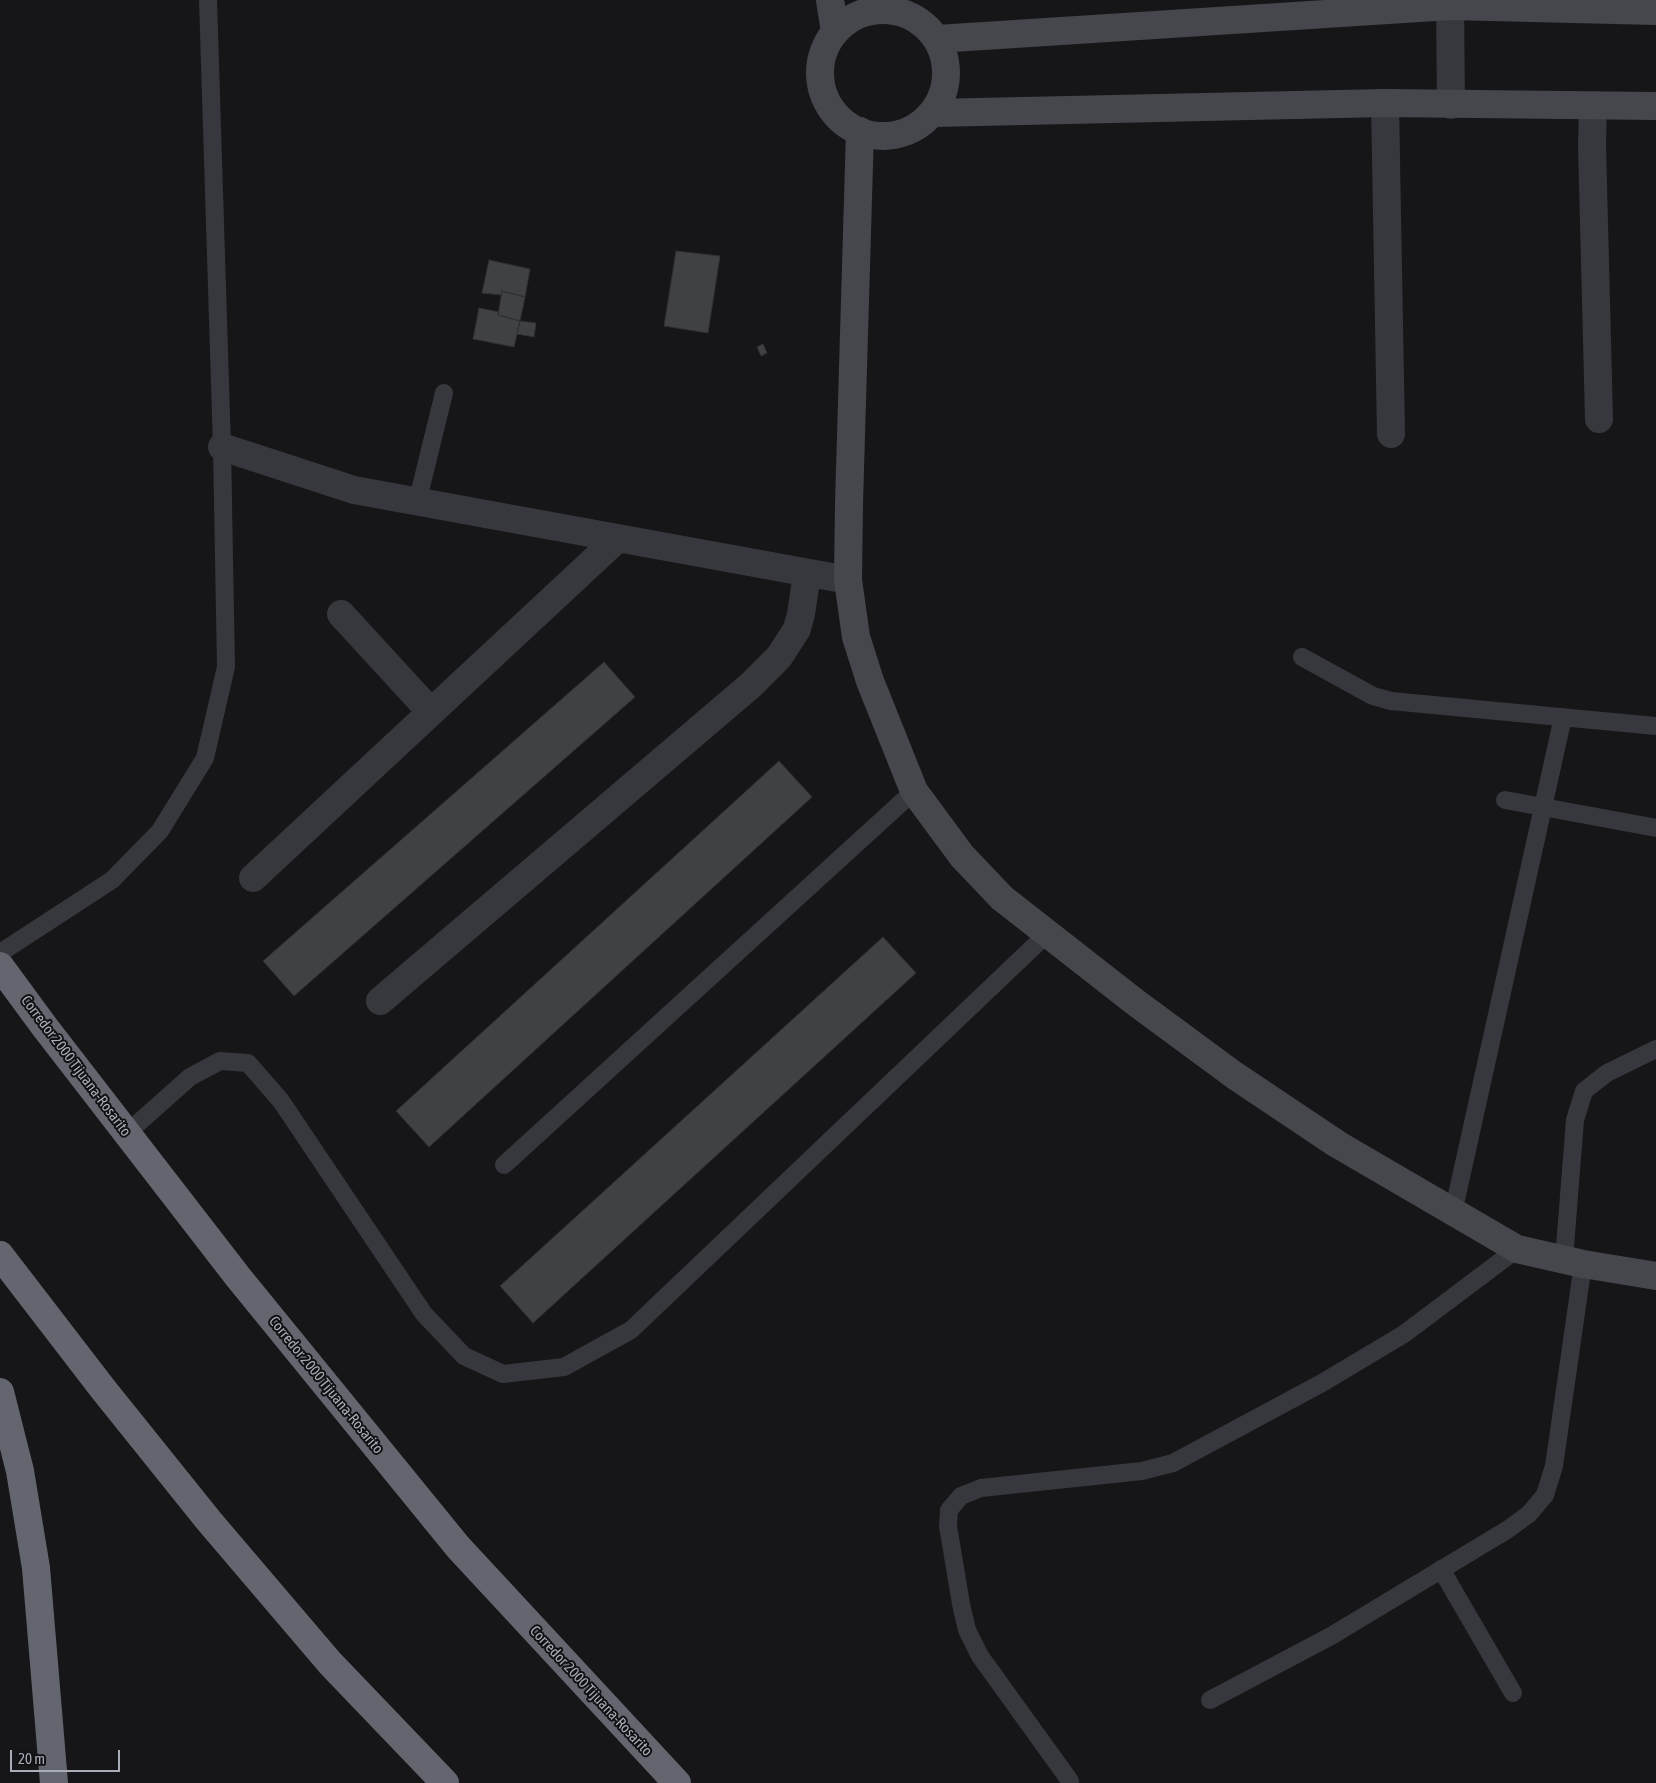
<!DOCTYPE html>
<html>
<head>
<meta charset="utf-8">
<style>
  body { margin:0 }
  #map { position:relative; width:1656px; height:1783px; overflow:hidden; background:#161618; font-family:"Asap Condensed",sans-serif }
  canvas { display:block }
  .scale { position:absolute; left:10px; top:1750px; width:110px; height:22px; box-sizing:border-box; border:2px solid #a8adb8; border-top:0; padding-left:6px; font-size:15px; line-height:18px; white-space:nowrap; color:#a8adb8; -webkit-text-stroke:4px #111113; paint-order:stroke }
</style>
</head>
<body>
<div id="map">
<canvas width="1656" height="1783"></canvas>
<div class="scale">20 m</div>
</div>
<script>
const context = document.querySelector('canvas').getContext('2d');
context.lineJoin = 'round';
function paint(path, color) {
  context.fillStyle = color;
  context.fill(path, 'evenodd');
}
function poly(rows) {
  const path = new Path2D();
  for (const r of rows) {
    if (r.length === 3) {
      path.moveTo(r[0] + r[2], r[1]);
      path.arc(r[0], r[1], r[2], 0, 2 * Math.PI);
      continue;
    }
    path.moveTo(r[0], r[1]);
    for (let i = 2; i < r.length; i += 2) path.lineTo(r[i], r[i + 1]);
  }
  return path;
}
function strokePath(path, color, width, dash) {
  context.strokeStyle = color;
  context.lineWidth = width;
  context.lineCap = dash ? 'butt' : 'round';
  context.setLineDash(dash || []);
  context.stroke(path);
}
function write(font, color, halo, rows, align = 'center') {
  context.font = font + ' "Asap Condensed",sans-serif';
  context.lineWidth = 4;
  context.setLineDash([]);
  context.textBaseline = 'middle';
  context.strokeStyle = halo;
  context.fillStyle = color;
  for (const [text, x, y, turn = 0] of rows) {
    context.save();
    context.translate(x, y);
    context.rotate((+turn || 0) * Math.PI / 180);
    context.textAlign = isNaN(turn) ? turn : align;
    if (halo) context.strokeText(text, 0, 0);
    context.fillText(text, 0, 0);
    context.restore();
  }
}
const building = poly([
  [676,251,720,256,708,333,664,326,676,251],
  [489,260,530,269,525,297,502,291,501,295,482,293,489,260],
  [502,291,525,297,520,321,498,315,502,291],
  [479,308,499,312,498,315,520,321,514,347,473,339,479,308],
  [520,321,536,323,534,337,517,334,520,321],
  [763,344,767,353,761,356,757,347,763,344],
  [604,662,635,697,294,996,263,961,604,662],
  [779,761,812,797,429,1147,396,1111,779,761],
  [883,937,916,973,533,1323,500,1286,883,937]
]);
paint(building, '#404145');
strokePath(building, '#303034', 1);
strokePath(poly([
  [417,503,444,393],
  [1302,657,1373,696,1391,701,1656,726],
  [1505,800,1656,828],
  [0,953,112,880,160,831,205,758,226,667,222,447,208,0],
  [127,1133,190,1077,220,1061,248,1063,281,1101,424,1314,464,1356,503,1374,564,1367,631,1330,1048,933],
  [504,1165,914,791],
  [1453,1213,1563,717],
  [1564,1259,1575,1120,1584,1091,1607,1073,1656,1049],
  [1441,1569,1513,1693],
  [1210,1700,1331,1636,1507,1530,1529,1514,1545,1495,1554,1466,1583,1264],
  [1070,1781,980,1656,967,1630,961,1604,948,1526,949,1510,961,1496,981,1488,1142,1471,1173,1463,1322,1383,1404,1334,1517,1249]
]), '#37383d', 18);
strokePath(poly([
  [1450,0,1451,105],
  [1385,103,1391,434],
  [1593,106,1592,145,1599,419],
  [222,447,354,490,848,580],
  [341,614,431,712],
  [253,878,617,539],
  [380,1001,751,685,779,657,797,629,801,614,807,574]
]), '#37383d', 28);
strokePath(poly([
  [830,0,835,32],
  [883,73,63],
  [937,39,1450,6,1656,11],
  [933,113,1385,103,1656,106],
  [860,131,849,503,848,580,856,637,870,681,914,791,962,856,1002,898,1135,1002,1234,1075,1337,1144,1517,1249,1583,1264,1656,1276]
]), '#45474d', 28);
strokePath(poly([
  [0,966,44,1026,238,1277,458,1547,677,1783],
  [0,1255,103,1389,209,1521,330,1663,445,1783],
  [0,1392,20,1471,36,1568,54,1783]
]), '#63666e', 28);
write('15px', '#a8adb8', '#111113', [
  ["Corredor 2000 Tijuana-Rosarito",76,1066,53],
  ["Corredor 2000 Tijuana-Rosarito",326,1385,51],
  ["Corredor 2000 Tijuana-Rosarito",591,1691,47]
]);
</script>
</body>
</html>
